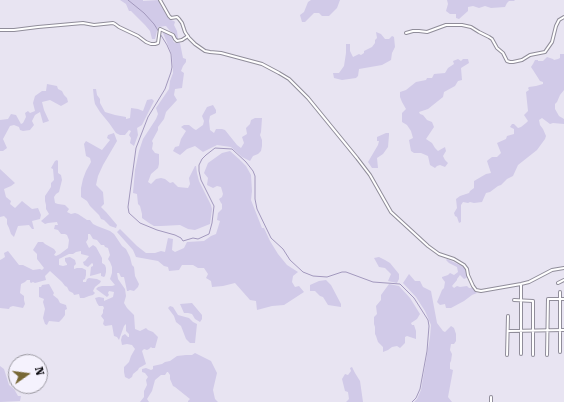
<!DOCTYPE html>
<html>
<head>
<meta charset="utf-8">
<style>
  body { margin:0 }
  #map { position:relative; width:564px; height:402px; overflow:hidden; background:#e8e4f2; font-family:"Roboto Serif",serif }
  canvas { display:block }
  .north { position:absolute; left:8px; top:354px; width:40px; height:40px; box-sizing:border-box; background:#f5f2fd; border:1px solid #98969e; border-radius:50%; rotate:76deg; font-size:11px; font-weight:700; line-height:16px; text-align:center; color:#0c0b10 }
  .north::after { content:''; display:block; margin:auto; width:14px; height:18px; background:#776735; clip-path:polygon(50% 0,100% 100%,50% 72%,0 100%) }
</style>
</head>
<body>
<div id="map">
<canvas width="564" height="402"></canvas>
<div class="north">N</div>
</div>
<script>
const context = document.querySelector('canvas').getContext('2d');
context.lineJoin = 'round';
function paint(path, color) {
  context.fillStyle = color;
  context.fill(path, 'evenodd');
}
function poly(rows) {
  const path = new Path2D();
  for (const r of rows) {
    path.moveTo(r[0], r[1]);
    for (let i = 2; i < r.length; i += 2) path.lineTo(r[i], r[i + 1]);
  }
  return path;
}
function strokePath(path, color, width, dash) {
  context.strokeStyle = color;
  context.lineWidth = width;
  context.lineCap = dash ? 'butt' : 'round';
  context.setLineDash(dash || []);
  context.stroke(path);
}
paint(poly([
  [120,0,143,0,143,1,159,0,160,4,168,18,171,20,174,21,175,22,174,25,177,31,178,39,175,38,174,34,170,31,166,26,158,27,155,39,152,39,150,31,145,25,131,11,129,11,126,4],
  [311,0,340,0,337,8,329,16,322,16,319,13,314,13,305,22,302,22,300,15,304,12,308,2],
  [447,0,515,0,514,1,509,1,507,3,505,7,491,8,485,6,479,8,473,6,468,7,468,11,459,19,456,18,456,14,450,14,446,11,448,4],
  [165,32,172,36,173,41,175,43,180,43,183,58,186,59,186,62,183,66,181,71,184,73,182,88,175,89,174,95,177,100,166,112,164,119,158,127,158,130,152,141,153,143,152,149,155,153,159,154,159,164,158,168,151,174,148,182,151,184,156,179,161,178,165,179,170,183,173,182,178,187,188,188,190,184,189,178,195,166,196,166,197,173,199,181,211,205,212,209,210,224,195,230,188,229,180,225,161,226,154,226,149,223,142,218,142,214,140,206,138,204,137,194,133,193,135,170,139,151,143,139,156,119,158,114,156,108,169,89,170,81,173,73,172,55,163,33],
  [376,32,381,34,385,39,389,39,392,36,394,37,395,47,392,53,391,60,382,65,359,69,358,76,356,78,342,80,334,78,333,73,339,73,344,66,346,53,346,44,350,44,350,51,353,57,359,54,361,55,364,53,364,51,372,47,375,43,375,40,377,38],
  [560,54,564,54,564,90,560,95,557,102,555,104,555,109,559,116,564,119,564,124,553,123,550,124,542,118,539,120,540,125,543,129,546,136,545,139,537,150,518,165,513,176,507,179,501,185,498,186,490,192,486,193,482,202,474,203,470,202,468,203,463,202,461,205,461,222,459,223,457,217,455,216,454,213,457,208,456,199,460,196,469,193,470,191,474,188,474,181,486,174,491,173,487,161,488,160,492,157,497,157,501,153,497,143,506,139,507,136,514,134,514,129,510,127,512,124,514,124,518,128,521,127,526,123,528,121,524,115,528,111,526,92,529,90,528,88,529,87,536,86,543,84,543,82,540,81,533,70,531,67,533,64,535,60,538,60,538,61,543,61,547,57,553,59,554,60,558,59,560,58],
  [458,59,461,61,463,59,468,59,469,63,461,68,462,80,458,81,455,86,444,92,443,97,428,109,419,112,420,114,423,115,427,120,432,122,434,127,426,139,432,143,435,148,438,151,445,147,446,151,443,156,445,160,448,163,445,167,440,165,437,166,435,168,430,165,428,156,421,153,414,153,411,151,409,140,413,138,411,131,407,125,402,122,402,113,406,109,402,102,400,97,400,92,406,90,416,82,426,80,427,78,432,78,434,74,445,73,448,68,454,64,453,61],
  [47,84,57,86,58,89,62,91,64,95,67,98,68,102,61,106,50,100,42,102,44,110,49,121,43,123,40,112,35,115,32,121,34,125,30,130,23,131,20,130,19,127,14,125,10,126,3,139,7,148,3,151,0,151,0,120,8,119,11,114,16,115,21,124,23,123,26,117,25,113,28,111,30,113,35,111,33,103,35,96,42,91,46,91],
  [93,89,96,89,97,95,100,99,100,103,105,112,115,115,126,117,126,119,130,118,131,108,138,109,143,111,147,100,152,99,154,101,142,125,137,128,138,135,134,146,130,143,131,138,129,135,131,131,129,130,125,135,120,135,116,133,109,123,100,112,95,104,94,99],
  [213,105,216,110,216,113,210,116,209,121,210,130,214,133,216,129,222,129,225,130,237,145,241,148,244,143,242,137,247,134,246,128,250,124,251,120,255,118,262,118,261,132,260,135,262,140,262,146,261,151,258,154,253,156,250,161,242,157,231,147,217,145,203,152,195,146,187,149,180,155,173,151,175,147,179,146,181,139,186,131,181,127,184,125,189,125,194,129,196,130,203,125,204,121,202,116,207,107],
  [114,133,117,141,103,165,98,176,96,185,103,192,104,204,101,207,106,212,117,225,116,228,110,226,104,220,101,219,99,215,90,206,87,201,81,197,81,188,83,179,86,171,91,162,90,158,86,156,84,144,86,141,102,150,110,140,107,138,108,135],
  [386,133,389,133,389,135,388,147,383,154,377,158,378,168,372,168,368,162,378,145,379,141,377,141,377,137],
  [230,151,239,159,246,166,251,175,252,191,251,200,262,228,264,228,270,241,278,254,287,265,298,272,293,276,292,282,295,287,299,286,304,292,284,305,272,306,257,310,256,301,250,300,235,283,223,286,212,287,211,281,206,278,208,274,204,268,198,268,193,265,182,265,179,270,169,271,168,267,164,266,158,261,136,257,133,250,117,232,120,229,137,246,146,253,155,253,161,251,165,252,168,238,173,239,172,250,175,252,184,248,187,242,204,241,211,236,216,234,220,221,217,220,218,213,222,209,222,204,221,203,219,199,222,197,223,194,221,187,217,186,213,188,207,185,208,178,204,173,208,163,222,153],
  [57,160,58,161,58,173,61,175,62,180,59,192,56,194,54,197,55,203,58,204,65,205,69,209,67,212,71,214,75,213,78,214,87,220,90,220,93,224,97,226,110,231,114,234,122,246,126,249,130,257,132,265,134,267,135,276,139,284,138,287,134,291,130,290,128,291,127,291,124,277,121,277,119,273,117,273,118,279,125,289,126,296,124,303,127,308,134,315,135,329,140,331,146,328,148,330,153,332,158,337,155,348,152,348,151,347,149,349,147,350,144,349,142,351,146,364,139,368,138,370,133,374,132,377,129,379,125,377,124,372,124,367,129,362,131,356,135,349,132,345,127,344,122,345,121,340,122,336,125,334,128,337,129,337,129,334,126,331,126,324,124,326,119,340,117,337,114,336,112,325,105,326,103,324,104,320,101,316,103,313,103,310,104,308,103,306,99,306,97,303,95,298,99,297,104,298,104,301,113,297,114,292,109,291,108,293,109,295,107,297,96,289,98,287,102,286,112,286,115,285,110,279,112,273,112,267,110,262,108,259,110,255,108,248,105,247,104,245,101,245,97,240,93,239,90,234,88,234,88,239,86,242,89,248,93,245,96,247,102,258,102,263,105,265,106,268,106,272,105,276,104,277,101,276,101,273,94,275,90,276,91,267,93,266,93,264,92,263,88,267,84,265,83,262,85,261,89,256,81,254,81,251,76,252,73,254,69,254,59,259,59,265,63,266,67,265,67,264,65,261,65,258,70,257,75,260,76,264,74,266,74,269,77,268,82,268,86,270,86,275,85,279,83,280,83,282,86,282,87,279,89,278,97,279,101,281,100,283,95,287,93,291,95,293,93,295,89,296,84,298,80,298,79,294,74,295,73,293,69,291,67,287,65,286,62,282,50,271,45,276,46,280,35,283,33,282,31,283,30,282,30,280,27,280,25,282,21,284,20,293,24,296,24,300,25,304,23,308,13,306,10,307,9,309,0,308,0,260,2,259,5,257,4,253,8,251,19,265,23,265,33,270,40,269,42,270,44,268,37,259,37,254,33,250,38,242,43,242,45,244,54,249,56,252,54,255,56,256,60,254,68,248,69,240,67,235,65,234,61,234,58,230,54,229,55,225,58,225,57,222,48,223,45,224,41,221,49,214,46,209,46,205,45,201,45,196,51,187,51,183,54,180,53,169,51,168,55,161],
  [0,169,15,183,11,186,4,189,6,197,11,201,10,204,15,208,22,201,32,209,38,208,41,215,40,219,32,221,34,229,32,229,29,225,18,226,14,237,11,234,9,228,7,224,7,219,4,216,0,217],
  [379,257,385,260,390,263,399,274,399,279,397,283,388,281,391,274,385,268,379,267,374,258],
  [447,259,464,267,467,271,468,277,464,279,460,275,457,279,457,280,452,286,454,288,457,286,460,287,467,286,469,288,472,288,477,293,472,295,464,301,451,308,446,308,445,304,440,305,437,302,440,295,442,290,444,288,445,282,442,278,442,277,448,275,450,273,454,275,458,272,457,267,449,263,446,260],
  [409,274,415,281,420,281,423,287,431,291,437,323,443,331,445,332,451,326,454,328,456,334,456,341,454,344,451,344,450,350,452,354,451,361,450,363,450,369,453,370,448,397,452,402,414,402,417,399,421,390,430,337,431,325,425,311,416,297,403,283],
  [326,280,331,285,341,304,341,307,328,305,323,297,320,296,315,291,310,291,310,285,319,281],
  [49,284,54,293,53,295,58,299,60,303,66,305,67,309,65,310,65,315,62,319,59,322,49,321,47,325,45,324,43,318,45,309,43,302,44,299,39,297,39,287,41,287,42,285],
  [389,284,399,286,410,298,420,314,417,319,411,323,412,325,414,325,416,331,416,339,407,336,405,337,405,343,400,348,397,346,392,347,388,350,383,352,383,347,378,342,376,336,375,334,375,327,374,324,374,317,377,314,376,306,381,300,381,295],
  [192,303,202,315,202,319,200,322,195,319,192,314,188,313,184,313,180,304],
  [170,306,173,307,178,315,189,318,193,322,197,324,195,343,190,343,186,339,181,326,176,322,174,316,168,308],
  [195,353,211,361,217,373,213,390,215,399,218,402,188,402,188,401,190,399,175,387,173,386,170,379,170,375,168,372,167,372,165,375,161,375,155,380,152,391,147,399,149,402,140,402,144,397,144,391,147,385,146,380,148,377,145,373,142,372,142,369,146,368,151,370,153,369,153,366,162,364,165,362,170,361,177,356,186,355,192,355],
  [0,366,4,369,9,385,14,389,18,396,21,396,20,401,0,402],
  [352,367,355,373,360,381,363,402,346,402,349,399,348,392,345,391,342,379,345,374,348,375,351,371,350,368]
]), '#d1cae8');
strokePath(poly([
  [128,0,144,13,154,24,167,45,171,54,172,67,171,72,165,89,148,117,136,148,128,207,129,213,140,223,157,230,175,235,181,238,183,241,193,238,198,239,209,234,212,223,214,206,201,180,199,171,199,165,202,159,206,155,215,148,232,149,246,162,253,171,255,176,255,199,257,209,271,238,283,249,290,260,303,272,313,276,327,277,342,272,346,272,373,282,400,284,414,298,428,320,429,326,427,351,420,389,416,398,412,402]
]), '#a298bd', 1);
const street = poly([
  [160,0,169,16,171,18,177,17,179,19,182,23,185,32,189,38,195,44,205,51,210,52,221,53,262,64,279,73,289,79,308,98,357,158,370,175,391,212,428,246,439,254,454,259,464,265,467,269,468,275,473,286,476,290,481,291,521,284,529,282,552,270,564,268],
  [0,30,14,30,38,27,83,23,94,25,113,23,115,24,119,27,138,36,146,42,151,44,155,44,158,43,160,29,173,35,175,39,177,41,182,40,188,36],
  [406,33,413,31,419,31,427,32,446,25,462,25,471,27,479,32,489,37,492,39,497,48,503,53,507,61,510,62,513,62,522,60,530,55,545,52,552,42,556,26,559,20,564,17],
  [558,283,564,280],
  [514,300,533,301,533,355],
  [508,331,564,330],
  [560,352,560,292],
  [521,354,521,284],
  [507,355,508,316],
  [547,355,548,299,564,299],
  [491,402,491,397]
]);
strokePath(street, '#908d9a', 4);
strokePath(street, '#fff', 2);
</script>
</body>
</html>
